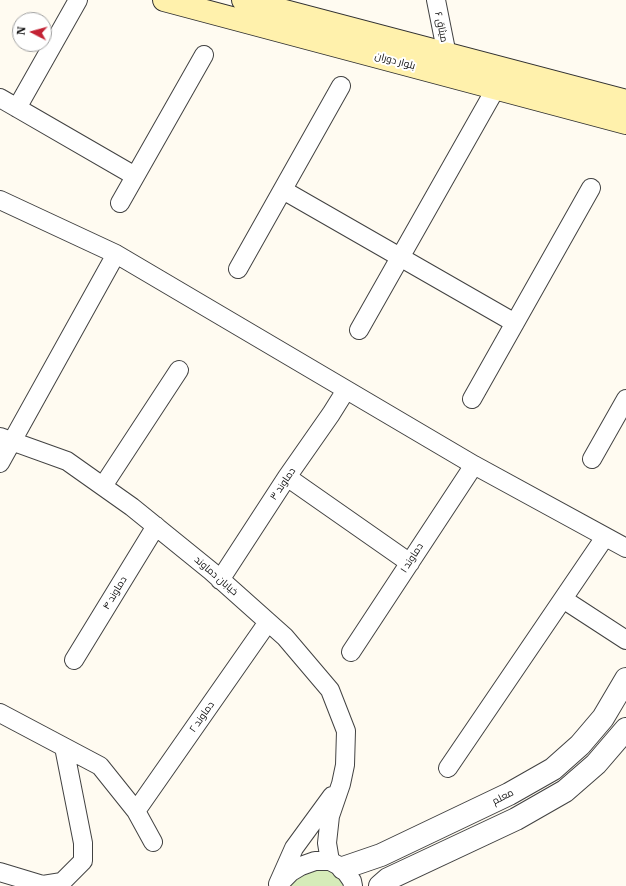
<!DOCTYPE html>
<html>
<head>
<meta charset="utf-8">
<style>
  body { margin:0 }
  #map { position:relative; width:626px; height:886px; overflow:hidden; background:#fffbf1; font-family:"IBM Plex Serif",serif }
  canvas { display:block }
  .north { position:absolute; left:12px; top:12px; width:40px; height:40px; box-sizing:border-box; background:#fff; border:1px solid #9f9f9f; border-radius:50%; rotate:276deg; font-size:11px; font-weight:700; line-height:16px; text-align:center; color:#0f0f0f }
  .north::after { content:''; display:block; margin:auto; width:14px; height:18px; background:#c32234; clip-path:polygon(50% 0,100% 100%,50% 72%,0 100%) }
</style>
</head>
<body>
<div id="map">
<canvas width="626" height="886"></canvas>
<div class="north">N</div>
</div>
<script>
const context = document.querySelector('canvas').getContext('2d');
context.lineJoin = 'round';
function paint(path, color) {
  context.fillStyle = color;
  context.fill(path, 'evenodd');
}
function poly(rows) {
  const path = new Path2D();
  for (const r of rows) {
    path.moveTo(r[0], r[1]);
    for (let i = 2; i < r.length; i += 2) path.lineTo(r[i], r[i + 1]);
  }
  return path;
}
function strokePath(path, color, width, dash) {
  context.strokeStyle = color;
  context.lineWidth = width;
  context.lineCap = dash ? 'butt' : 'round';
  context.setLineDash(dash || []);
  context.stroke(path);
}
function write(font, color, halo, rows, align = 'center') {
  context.font = font + ' "IBM Plex Serif",Cairo,serif';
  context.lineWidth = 4;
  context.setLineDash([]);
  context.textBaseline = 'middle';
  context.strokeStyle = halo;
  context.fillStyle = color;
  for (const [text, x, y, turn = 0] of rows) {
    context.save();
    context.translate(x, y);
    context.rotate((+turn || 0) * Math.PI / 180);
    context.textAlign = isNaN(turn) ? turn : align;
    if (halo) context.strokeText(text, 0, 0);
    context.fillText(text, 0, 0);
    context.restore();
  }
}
paint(poly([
  [316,870,327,870,337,875,344,886,289,886,305,874]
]), '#d6ebb9');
const minor = poly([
  [436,0,447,55],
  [0,98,135,176],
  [17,108,78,0],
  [283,190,515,323],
  [0,200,116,254,474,465,626,548],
  [120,203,204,55],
  [238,269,341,86],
  [359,330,496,88],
  [472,399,591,188],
  [0,437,67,461,132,507,211,571,285,637,330,690,346,731,345,765,341,784,330,816,327,843,330,861],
  [592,459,626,399],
  [0,463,116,254],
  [287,477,410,563],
  [103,486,179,370],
  [220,580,287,477,331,414,346,390],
  [563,599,626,640],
  [351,652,474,465],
  [74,660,156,526],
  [0,713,100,766,136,811,153,842],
  [448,768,605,537],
  [136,811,268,622],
  [0,872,43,885,62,882,83,861,83,843,64,747],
  [281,882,291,872,301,866,315,861,330,861,343,868,352,881,353,886],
  [278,884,294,848,332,796]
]);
const tertiary = poly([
  [343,868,381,855,509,794,553,769,580,745,603,718,626,679],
  [380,886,388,879,516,819,565,791,596,764,626,729]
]);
const secondary = poly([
  [164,0,626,123],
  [243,0,626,101]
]);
strokePath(minor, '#424242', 20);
strokePath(tertiary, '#424242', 24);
strokePath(secondary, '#313131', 24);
strokePath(minor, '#fff', 18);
strokePath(tertiary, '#fff', 22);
strokePath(secondary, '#fff1ac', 22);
write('10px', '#0f0f0f', '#fff', [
  ["میثاق ۶",441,27,78],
  ["بلوار دوران",395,61,15],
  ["دماوند ۳",283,484,-56],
  ["دماوند ۱",412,558,-57],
  ["خیابان دماوند",216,576,41],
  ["دماوند ۴",115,593,-59],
  ["دماوند ۲",202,717,-55],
  ["معلم",503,797,-27]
]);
</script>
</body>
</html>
